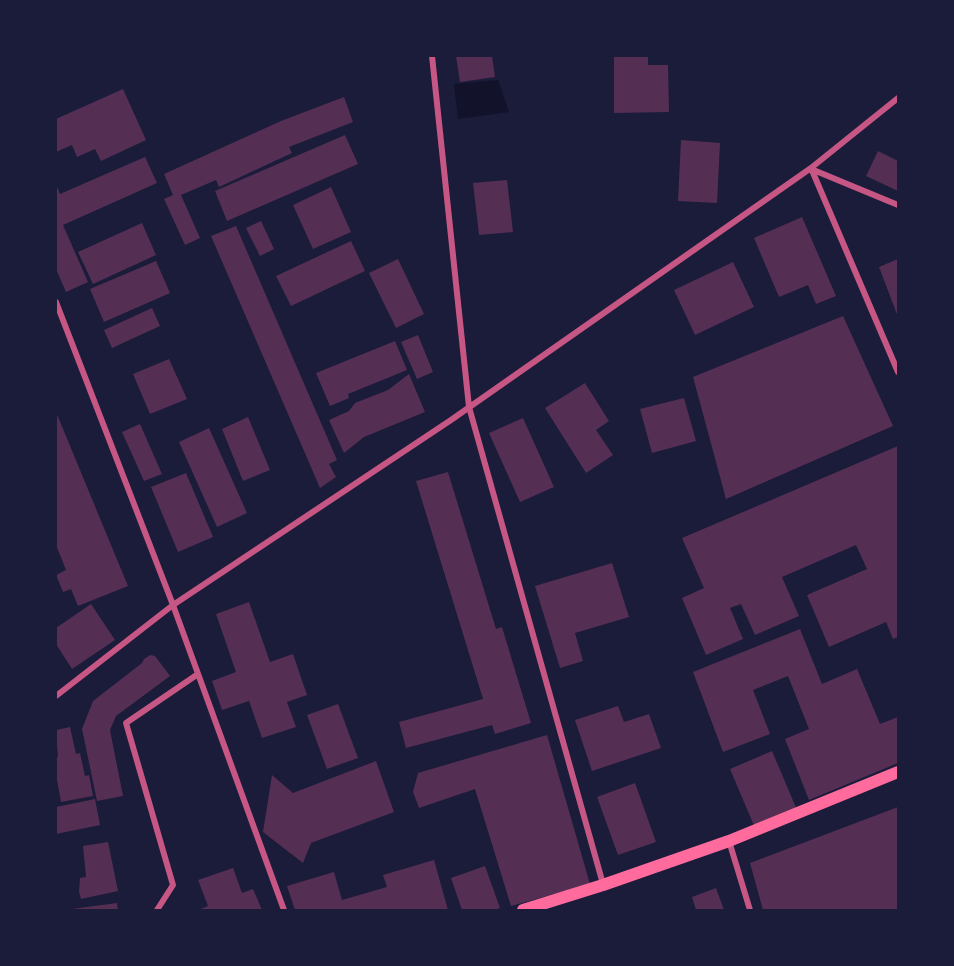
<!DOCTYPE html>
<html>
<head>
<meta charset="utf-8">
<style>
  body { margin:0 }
  #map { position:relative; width:954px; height:966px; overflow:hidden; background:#1b1b3a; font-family:"PT Sans",sans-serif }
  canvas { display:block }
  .frame { position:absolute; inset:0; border:57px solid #1b1b3a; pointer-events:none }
</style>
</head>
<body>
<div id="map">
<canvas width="954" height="966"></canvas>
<div class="frame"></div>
</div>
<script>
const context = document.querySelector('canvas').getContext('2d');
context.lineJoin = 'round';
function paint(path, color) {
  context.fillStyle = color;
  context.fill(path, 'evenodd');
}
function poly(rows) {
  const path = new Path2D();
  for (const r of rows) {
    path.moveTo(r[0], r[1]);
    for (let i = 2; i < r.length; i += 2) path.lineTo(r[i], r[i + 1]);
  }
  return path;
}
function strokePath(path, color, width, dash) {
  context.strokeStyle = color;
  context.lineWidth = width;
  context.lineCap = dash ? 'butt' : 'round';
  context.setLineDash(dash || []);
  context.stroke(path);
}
paint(poly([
  [498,80,509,112,458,119,454,84]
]), '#12122b');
paint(poly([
  [456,56,492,56,495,77,460,82],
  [614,56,648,56,648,65,668,65,669,112,614,113],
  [123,89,146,140,101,161,95,149,77,157,72,145,56,152,56,119],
  [344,97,353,122,289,147,292,153,219,187,216,180,181,195,200,238,185,245,164,199,173,195,164,174,281,121],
  [345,135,358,164,227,221,215,191],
  [681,140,720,143,717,203,678,201],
  [878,151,898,161,898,191,866,176],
  [145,157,157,183,63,225,88,282,66,292,56,269,56,184,60,194],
  [507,180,513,232,479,235,473,183],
  [331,187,351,232,313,249,293,205],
  [802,217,836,296,816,304,808,285,779,297,754,238],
  [261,221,274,249,260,256,246,228],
  [142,223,156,255,93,284,78,252],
  [236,226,337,460,329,464,336,477,320,488,211,236],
  [351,241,365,271,291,306,276,276],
  [398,259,424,314,396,328,369,273],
  [898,259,898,317,879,267],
  [156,261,170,293,104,322,90,289],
  [733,262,754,307,695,335,674,290],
  [152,308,160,326,112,348,104,330],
  [843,316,893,426,726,499,693,377],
  [418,335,433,372,417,379,401,342],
  [395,341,407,370,348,394,349,398,330,406,316,373],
  [169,359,187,399,150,414,133,374],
  [409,374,425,412,364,437,344,453,329,420,349,411,355,403,388,390],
  [585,383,609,421,596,430,613,455,586,473,545,408],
  [684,398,696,441,652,453,640,409],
  [56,412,128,586,78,606,71,589,63,592,56,575,66,570,56,545],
  [248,417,270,470,243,481,222,429],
  [523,418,554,487,520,502,489,433],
  [140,424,162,474,144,481,122,432],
  [209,428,247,513,217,527,179,442],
  [898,446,898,637,893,639,886,622,829,647,807,595,867,569,856,545,782,577,799,616,755,635,741,604,730,608,743,639,706,655,682,598,704,588,682,538],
  [448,472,496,629,502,627,531,723,495,734,492,725,406,748,399,722,483,699,416,481],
  [186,473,213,537,178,552,151,487],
  [612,563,629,617,575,633,583,661,560,668,535,586],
  [249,602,270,662,293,654,307,695,287,702,296,727,262,738,249,701,222,710,212,681,236,672,216,614],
  [91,604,115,640,72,669,56,644,56,628],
  [800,629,822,684,857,669,880,724,898,717,898,763,809,800,785,739,809,729,788,676,753,690,770,734,723,752,693,672],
  [150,655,155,656,170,676,116,716,110,730,123,796,97,801,82,729,93,701,142,663,144,659],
  [338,704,358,758,327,769,307,715],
  [618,706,624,722,649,714,661,748,592,771,575,720],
  [70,727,76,754,80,753,85,776,89,775,93,796,61,802,56,774,56,757,58,757,56,730],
  [547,735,590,884,511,906,475,789,419,808,413,792,418,773],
  [772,751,797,810,755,828,730,769],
  [376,761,394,812,311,843,303,863,263,832,272,775,293,793],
  [635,783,656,842,618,855,597,797],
  [95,799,100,825,56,834,56,807],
  [898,807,898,910,763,910,750,863],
  [108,842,118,891,81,899,79,892,80,878,86,877,83,846],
  [434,860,448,910,295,910,287,886,334,872,342,900,387,887,383,875],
  [485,866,500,908,493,910,462,910,451,878],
  [233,868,242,893,253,889,262,910,198,910,208,906,198,880],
  [716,888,724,910,696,910,692,897],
  [117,903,118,910,72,910,72,909]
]), '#542f53');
strokePath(poly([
  [432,56,469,407,603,884],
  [811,168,898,372],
  [811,169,898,205],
  [56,302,173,605,284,910],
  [56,696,173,605,451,420,811,168,898,98],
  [729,841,750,910],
  [157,910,173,885,126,723,198,674]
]), '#c65784', 6);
strokePath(poly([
  [523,910,603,885,729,841,898,772]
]), '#ff6b9d', 12);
</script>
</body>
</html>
